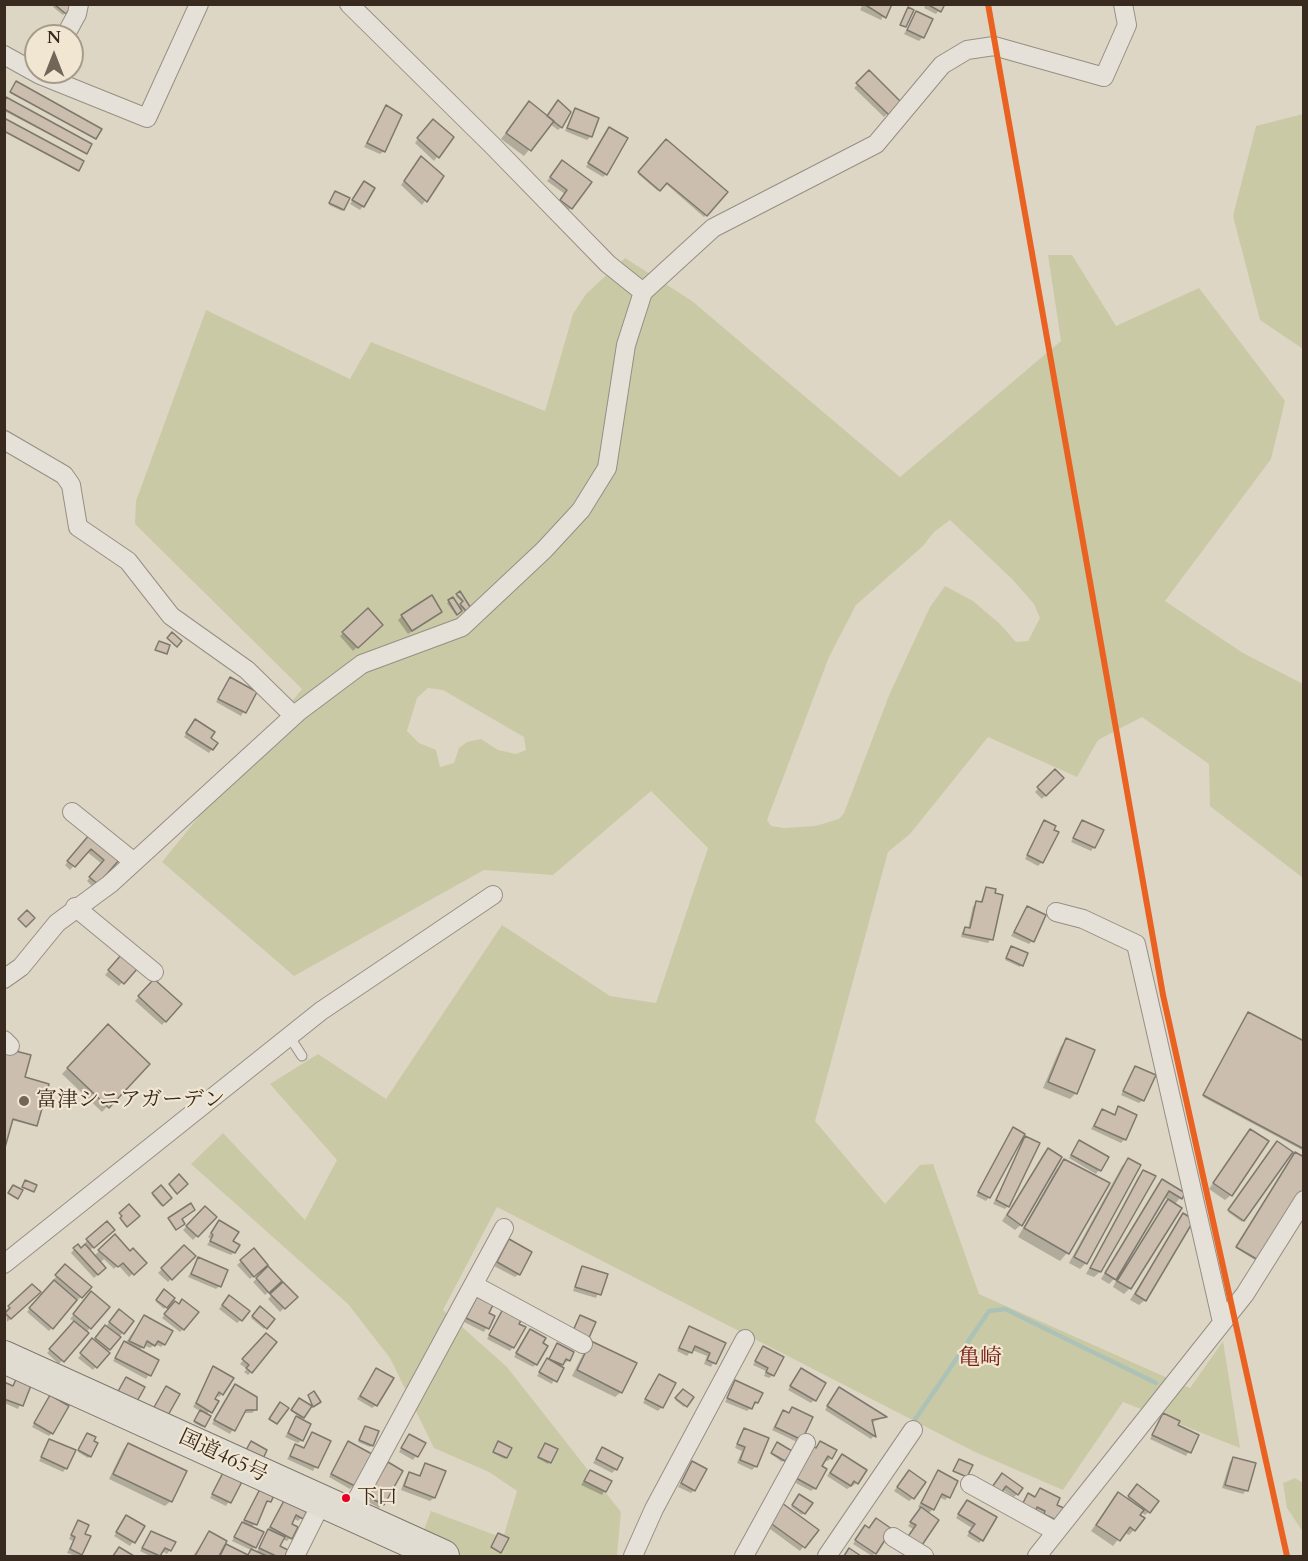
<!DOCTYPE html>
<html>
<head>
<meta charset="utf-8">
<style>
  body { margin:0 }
  #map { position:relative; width:1308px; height:1561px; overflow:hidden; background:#ded6c4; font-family:Cardo,serif }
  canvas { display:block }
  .frame { position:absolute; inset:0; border:6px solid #382a1e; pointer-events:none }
  .north { position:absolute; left:24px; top:24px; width:60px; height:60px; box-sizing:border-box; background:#f1e6d2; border:2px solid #a79b8a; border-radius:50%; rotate:0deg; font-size:16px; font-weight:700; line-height:24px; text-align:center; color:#382a1e }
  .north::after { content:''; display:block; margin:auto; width:21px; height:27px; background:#726658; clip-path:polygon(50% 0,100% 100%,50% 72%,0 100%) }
</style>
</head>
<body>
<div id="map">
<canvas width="1308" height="1561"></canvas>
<div class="frame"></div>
<div class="north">N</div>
</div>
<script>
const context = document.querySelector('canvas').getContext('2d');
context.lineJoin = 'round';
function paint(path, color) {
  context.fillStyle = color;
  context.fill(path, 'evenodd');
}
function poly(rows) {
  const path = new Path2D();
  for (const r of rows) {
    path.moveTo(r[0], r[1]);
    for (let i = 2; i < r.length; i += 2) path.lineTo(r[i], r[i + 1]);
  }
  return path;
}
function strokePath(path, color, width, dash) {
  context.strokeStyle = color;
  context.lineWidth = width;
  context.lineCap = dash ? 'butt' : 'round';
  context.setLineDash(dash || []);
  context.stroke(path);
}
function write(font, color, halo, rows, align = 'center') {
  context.font = font + ' Cardo,"Noto Serif JP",serif';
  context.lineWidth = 4.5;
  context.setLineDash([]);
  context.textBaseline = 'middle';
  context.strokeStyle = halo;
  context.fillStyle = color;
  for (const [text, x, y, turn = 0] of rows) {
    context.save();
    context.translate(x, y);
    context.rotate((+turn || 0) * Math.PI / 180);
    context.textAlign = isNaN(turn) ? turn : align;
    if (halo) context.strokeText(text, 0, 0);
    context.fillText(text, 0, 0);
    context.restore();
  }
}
paint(poly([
  [1303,114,1304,114,1303,354,1303,349,1260,320,1233,216,1256,126],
  [1048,255,1072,255,1116,326,1199,288,1285,401,1271,459,1165,601,1243,653,1303,684,1303,878,1210,806,1209,764,1142,717,1098,740,1077,777,988,737,910,834,888,852,815,1121,885,1204,920,1165,933,1164,979,1294,1190,1388,1223,1341,1240,1448,1123,1402,1063,1490,975,1452,497,1207,443,1310,507,1367,621,1512,617,1556,414,1556,431,1511,503,1538,517,1491,489,1472,434,1448,390,1358,348,1304,191,1164,223,1133,305,1220,337,1160,270,1084,318,1054,386,1099,502,925,610,996,656,1003,708,848,651,791,553,875,484,870,294,976,162,862,302,689,135,524,136,501,206,310,350,379,371,342,545,411,573,314,586,294,625,258,692,301,900,477,1061,341],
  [950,520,1013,580,1034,604,1040,618,1028,641,1016,642,1000,624,973,601,945,586,930,607,890,693,844,813,839,819,815,826,784,828,771,826,767,820,829,657,856,605,923,546,934,532],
  [428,688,443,690,524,737,526,750,516,754,498,750,481,739,467,742,459,748,454,763,440,767,436,750,419,743,407,731,417,698],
  [1295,1478,1303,1483,1303,1532,1287,1508,1283,1483]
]), '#cac9a6');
paint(poly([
  [55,4,71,4,63,15,53,7],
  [863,4,890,4,881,20,860,10],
  [926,4,943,4,936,14,924,8],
  [916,13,923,37,919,41,904,34],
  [869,73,899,102,884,117,854,88],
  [15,84,95,138,10,93],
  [6,98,85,153,4,111],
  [529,103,546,117,555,106,561,127,558,130,550,124,524,156,501,139],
  [386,107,384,151,380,154,364,147],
  [575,110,591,136,587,140,565,131],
  [4,119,82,162,77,171,4,132],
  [429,124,452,137,434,161,415,143],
  [606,133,606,174,603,177,586,167],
  [666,141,726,192,704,217,665,183,658,191,638,174],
  [417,162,442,176,422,205,401,185],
  [562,162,571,208,567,211,557,204,565,194,547,181],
  [364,183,363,206,360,210,350,204],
  [334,194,343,209,342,211,329,205],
  [460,593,470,609,466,613,462,609,456,615,447,603,452,599,458,607,463,603,456,596],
  [368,610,381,625,353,651,340,636],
  [437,615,408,634,398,620,402,616],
  [230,679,255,692,241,716,216,702],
  [192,724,212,749,209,753,184,737],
  [1055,771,1062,778,1042,799,1035,792],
  [1045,822,1042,862,1038,866,1025,859],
  [1082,822,1094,847,1091,851,1071,842],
  [87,840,118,859,93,887,87,881,102,864,86,851,70,870,65,865],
  [986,889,991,939,988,943,961,937,962,932,968,929,973,906,980,903],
  [1027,907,1032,941,1029,944,1011,936],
  [1010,949,1026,954,1020,967,1005,960],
  [118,960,135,968,119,986,105,975],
  [154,981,180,1005,162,1025,135,1001],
  [1247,1015,1304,1043,1304,1151,1203,1097],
  [108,1026,148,1064,102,1112,62,1074],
  [1067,1040,1076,1093,1070,1099,1043,1088,1061,1046],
  [1135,1068,1143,1100,1139,1103,1121,1095],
  [23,1078,36,1125,34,1126,11,1120],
  [1119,1108,1125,1139,1121,1143,1091,1129,1102,1110,1113,1116],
  [1013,1129,989,1197,986,1201,976,1196],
  [1250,1131,1231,1195,1225,1200,1209,1189],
  [1026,1138,1008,1206,1005,1209,993,1204],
  [1277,1143,1291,1152,1242,1222,1228,1212],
  [1076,1146,1099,1170,1096,1174,1069,1158],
  [1048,1150,1021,1225,1015,1230,1002,1221],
  [1294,1155,1258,1262,1236,1248],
  [1128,1160,1139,1166,1086,1263,1080,1269,1069,1263,1122,1166],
  [1064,1161,1067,1253,1060,1261,1018,1237,1056,1170],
  [1143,1172,1100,1272,1094,1277,1086,1274,1138,1177],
  [1162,1181,1180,1198,1174,1205,1130,1288,1124,1294,1113,1287,1119,1274,1109,1284,1101,1279],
  [1164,1197,1169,1200,1121,1274,1118,1272],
  [161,1187,170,1198,161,1206,152,1195],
  [205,1208,215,1217,193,1240,183,1230],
  [1183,1215,1145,1300,1139,1305,1130,1300],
  [216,1225,234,1252,231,1255,207,1245,211,1239,208,1237],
  [112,1230,89,1251,94,1256,99,1251,130,1253,145,1263,129,1277,118,1265,114,1269,104,1259,100,1263,104,1268,94,1278,71,1253,77,1246,81,1250,87,1240],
  [509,1241,519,1274,515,1277,494,1266],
  [184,1247,194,1256,168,1282,158,1273],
  [253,1251,266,1265,250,1279,237,1265],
  [199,1258,219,1286,216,1289,188,1277],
  [65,1266,90,1287,49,1331,27,1312],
  [583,1267,606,1275,596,1298,573,1291],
  [268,1268,280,1281,265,1295,253,1282],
  [283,1284,295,1297,280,1312,268,1299],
  [32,1286,39,1292,7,1322,6,1310],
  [164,1292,173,1298,164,1309,156,1302],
  [88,1297,108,1307,59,1364,47,1353,75,1322,70,1319],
  [477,1298,487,1314,493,1317,484,1332,464,1322],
  [226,1300,241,1320,237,1323,219,1309],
  [172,1306,183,1329,180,1332,162,1318],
  [260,1308,273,1319,264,1329,251,1318],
  [503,1311,513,1347,510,1351,487,1339],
  [116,1315,132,1321,93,1370,78,1358],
  [144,1316,164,1344,161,1347,155,1344,150,1348,144,1345,139,1351,157,1361,146,1379,113,1361],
  [689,1328,724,1343,711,1367,704,1364,707,1356,692,1350,687,1356,677,1351],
  [530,1331,536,1364,533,1367,514,1357],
  [266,1335,251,1372,248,1375,244,1372,247,1369,240,1364],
  [557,1345,572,1353,569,1360,559,1367,552,1384,537,1376],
  [586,1348,621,1392,615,1397,572,1376],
  [763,1348,773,1375,769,1378,764,1376,766,1371,753,1365],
  [213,1368,222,1394,219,1397,216,1395,202,1427,194,1423,200,1411,193,1407],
  [377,1369,376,1405,372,1408,357,1399],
  [801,1370,814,1400,811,1403,788,1390],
  [659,1376,662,1407,658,1411,643,1403],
  [18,1379,30,1384,18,1409,4,1403,4,1384,12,1387],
  [735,1382,757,1403,747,1411,725,1402],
  [235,1386,255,1410,252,1413,243,1413,230,1434,212,1424],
  [683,1391,692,1397,684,1407,675,1400],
  [836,1393,884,1417,871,1423,874,1436,871,1439,825,1410],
  [47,1400,52,1433,49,1436,32,1427],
  [298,1401,309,1407,300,1420,302,1440,298,1443,285,1437,298,1416,291,1411],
  [792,1409,811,1418,797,1442,772,1430,780,1415,783,1411,788,1414],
  [1163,1414,1176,1426,1197,1436,1186,1456,1150,1439],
  [364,1429,372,1445,370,1447,358,1442],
  [744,1429,756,1466,752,1470,737,1463,742,1451,735,1448],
  [312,1434,329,1441,313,1471,287,1459,296,1446,303,1449],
  [86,1436,90,1456,88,1458,78,1452],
  [406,1440,424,1444,413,1460,399,1452],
  [50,1441,66,1468,63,1472,39,1461],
  [348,1443,354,1485,350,1489,329,1477],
  [820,1443,831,1458,828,1461,824,1460,820,1466,815,1488,811,1491,794,1482],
  [128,1444,171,1501,165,1506,109,1479,123,1450],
  [497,1444,510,1448,505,1459,493,1453],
  [776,1445,784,1460,782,1462,771,1454],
  [544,1446,556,1449,548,1464,537,1458],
  [602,1449,616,1469,612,1473,593,1463],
  [842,1456,857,1483,847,1489,827,1476],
  [1233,1458,1247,1490,1243,1494,1222,1488,1230,1462],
  [693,1463,694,1490,691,1493,678,1487],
  [425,1465,434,1498,430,1501,401,1490,406,1477,409,1474,418,1477],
  [224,1470,244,1475,226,1506,210,1498],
  [401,1471,379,1508,365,1500],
  [590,1471,610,1481,602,1495,581,1485],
  [938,1472,948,1497,945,1500,939,1497,933,1509,913,1529,908,1526,921,1509,918,1507],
  [906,1475,913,1498,909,1501,894,1491],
  [1002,1475,1017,1494,1014,1497,1002,1489],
  [262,1488,270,1501,264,1504,252,1528,255,1547,251,1550,232,1541],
  [1040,1489,1055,1506,1058,1521,1017,1513,1025,1498,1028,1495,1034,1498],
  [1134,1489,1149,1512,1145,1515,1141,1512,1134,1530,1129,1535,1124,1532,1113,1546,1091,1531,1113,1500,1126,1500],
  [800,1496,810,1504,802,1515,791,1507],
  [284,1500,301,1518,298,1521,293,1518,290,1524,290,1538,287,1541,282,1539,278,1547,286,1551,283,1556,193,1556,209,1533,224,1544,247,1555,251,1551,256,1553],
  [967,1501,982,1540,979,1543,967,1536,972,1528,956,1518],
  [779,1508,816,1530,800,1551,766,1526],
  [126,1516,143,1526,130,1546,114,1536],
  [78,1522,83,1534,81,1554,76,1556,67,1553,73,1541,69,1539],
  [862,1531,875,1553,872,1556,853,1544],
  [151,1533,170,1550,167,1554,162,1551,159,1556,150,1556,140,1551]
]), '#0003');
strokePath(poly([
  [912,1424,989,1311,1005,1309,1156,1383]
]), '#acc2b7', 4.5);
const building = poly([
  [54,4,73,4,66,14,54,4],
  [864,4,892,4,886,18,864,4],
  [927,4,945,4,941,12,927,4],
  [908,7,914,10,906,27,900,25,908,7],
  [916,11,933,19,924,38,907,30,916,11],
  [869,70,901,102,889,115,856,83,869,70],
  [16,81,102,129,96,139,10,92,16,81],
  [6,97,92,144,87,154,4,109,6,97],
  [558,100,571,112,562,128,547,116,558,100],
  [529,101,554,121,531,151,506,133,529,101],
  [386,105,402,115,385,152,367,143,386,105],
  [575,108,599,118,592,137,567,128,575,108],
  [4,118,84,161,79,171,4,131,4,118],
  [433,119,454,137,439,158,417,138,433,119],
  [609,127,628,138,607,175,588,163,609,127],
  [666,139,728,192,707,216,667,183,660,191,638,172,666,139],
  [421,156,444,176,427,202,404,181,421,156],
  [562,160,592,182,572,209,560,200,567,190,550,177,562,160],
  [364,181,375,188,364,207,352,200,364,181],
  [335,191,350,198,344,210,329,203,335,191],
  [460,591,472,610,468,613,460,604,463,601,456,594,460,591],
  [432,595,442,612,412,631,401,615,432,595],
  [453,597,462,611,457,615,448,600,453,597],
  [368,608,383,625,358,648,342,632,368,608],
  [172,632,182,641,177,647,167,638,172,632],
  [159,641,170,645,167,654,155,650,159,641],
  [230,677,257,692,246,713,218,699,230,677],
  [195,719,215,732,211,738,218,743,213,750,186,733,195,719],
  [1055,769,1064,778,1046,796,1037,787,1055,769],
  [1044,820,1056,826,1054,830,1059,832,1043,863,1027,855,1044,820],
  [1082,820,1104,830,1095,848,1073,838,1082,820],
  [90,834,120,859,98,884,89,877,104,860,91,849,75,867,67,861,90,834],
  [986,887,996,889,995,893,1003,895,993,940,963,934,965,927,970,928,976,901,982,902,986,887],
  [1027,906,1046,915,1034,942,1014,932,1027,906],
  [27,910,35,918,26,927,18,919,27,910],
  [1011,946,1028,953,1023,966,1006,958,1011,946],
  [122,954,138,968,124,984,108,970,122,954],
  [154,979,182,1004,166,1022,138,996,154,979],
  [1248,1012,1304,1041,1304,1149,1203,1095,1248,1012],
  [108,1024,150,1064,109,1108,67,1068,108,1024],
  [1066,1038,1095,1050,1077,1094,1048,1082,1066,1038],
  [4,1048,31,1055,25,1077,49,1084,37,1126,13,1119,4,1151,4,1048],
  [1135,1066,1156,1075,1144,1101,1123,1091,1135,1066],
  [1118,1106,1137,1115,1126,1140,1094,1126,1102,1109,1115,1115,1118,1106],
  [1013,1127,1025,1134,990,1198,978,1192,1013,1127],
  [1250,1129,1269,1141,1232,1196,1213,1183,1250,1129],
  [1025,1136,1040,1143,1009,1207,996,1200,1025,1136],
  [1079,1140,1109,1157,1101,1171,1071,1155,1079,1140],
  [1277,1141,1293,1152,1244,1221,1228,1210,1277,1141],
  [1048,1148,1062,1157,1022,1226,1007,1215,1048,1148],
  [1295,1152,1304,1157,1304,1192,1260,1261,1236,1247,1295,1152],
  [1128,1158,1141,1165,1087,1264,1074,1257,1128,1158],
  [1064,1159,1110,1183,1069,1254,1024,1228,1064,1159],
  [1143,1170,1156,1176,1101,1272,1090,1268,1143,1170],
  [179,1174,188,1184,177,1194,169,1184,179,1174],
  [1162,1179,1185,1193,1182,1199,1169,1191,1116,1280,1105,1273,1162,1179],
  [25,1180,37,1185,34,1192,22,1187,25,1180],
  [13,1185,23,1190,18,1199,8,1193,13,1185],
  [161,1185,172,1198,163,1206,152,1193,161,1185],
  [1168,1199,1182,1208,1131,1289,1117,1281,1168,1199],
  [191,1203,195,1210,182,1219,185,1224,176,1230,168,1218,191,1203],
  [129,1204,140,1216,127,1227,120,1218,122,1216,119,1213,129,1204],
  [205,1206,217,1217,198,1237,186,1226,205,1206],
  [1183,1213,1194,1220,1146,1301,1135,1294,1183,1213],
  [219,1220,239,1232,233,1241,240,1245,235,1253,210,1241,213,1235,211,1233,219,1220],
  [107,1221,115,1230,94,1248,86,1239,107,1221],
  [115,1234,130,1251,133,1248,147,1263,134,1275,123,1263,118,1267,98,1250,115,1234],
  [509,1239,532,1252,520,1275,497,1262,509,1239],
  [78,1244,81,1248,85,1244,106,1268,98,1275,73,1248,78,1244],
  [184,1245,196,1256,172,1280,161,1268,184,1245],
  [254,1248,268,1265,254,1277,240,1260,254,1248],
  [198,1257,228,1270,221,1287,191,1274,198,1257],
  [65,1264,92,1287,82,1298,55,1275,65,1264],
  [268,1266,282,1281,269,1293,256,1278,268,1266],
  [582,1266,608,1274,601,1295,575,1287,582,1266],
  [54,1280,77,1300,53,1329,29,1308,54,1280],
  [283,1282,298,1297,285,1309,270,1294,283,1282],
  [32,1284,41,1292,11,1319,5,1313,10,1308,8,1306,32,1284],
  [164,1289,175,1298,167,1308,156,1300,164,1289],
  [91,1291,110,1307,91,1329,73,1314,91,1291],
  [229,1295,250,1311,242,1321,222,1305,229,1295],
  [477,1297,493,1305,489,1313,495,1316,489,1329,466,1318,477,1297],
  [182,1299,199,1312,184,1330,164,1314,175,1301,179,1304,182,1299],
  [260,1306,275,1319,267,1329,252,1316,260,1306],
  [119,1309,134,1321,124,1334,109,1322,119,1309],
  [503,1309,522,1319,519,1324,526,1327,514,1348,489,1335,503,1309],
  [144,1315,173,1331,165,1345,158,1341,155,1346,147,1341,144,1348,129,1341,144,1315],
  [580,1315,596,1322,588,1340,572,1333,580,1315],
  [74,1321,89,1333,64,1362,49,1349,74,1321],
  [105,1325,121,1337,110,1350,95,1338,105,1325],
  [689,1326,726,1343,716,1364,707,1360,710,1353,695,1346,692,1353,679,1348,689,1326],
  [530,1329,546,1338,543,1343,548,1346,537,1365,516,1353,530,1329],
  [266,1333,277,1342,252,1373,246,1368,249,1365,242,1359,266,1333],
  [92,1338,110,1353,97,1368,80,1353,92,1338],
  [124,1341,159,1360,151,1376,115,1358,124,1341],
  [591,1341,637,1363,622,1393,577,1370,591,1341],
  [557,1343,574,1352,570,1361,566,1359,563,1365,549,1359,557,1343],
  [763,1346,784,1357,774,1376,766,1372,768,1368,755,1361,763,1346],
  [547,1358,564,1368,557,1382,539,1372,547,1358],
  [213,1366,234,1378,223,1395,219,1392,215,1399,219,1401,212,1413,196,1403,213,1366],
  [376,1368,394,1378,377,1406,360,1396,376,1368],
  [801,1368,826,1383,816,1401,790,1386,801,1368],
  [659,1374,676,1383,663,1408,645,1399,659,1374],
  [17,1377,32,1383,23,1406,4,1399,4,1382,13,1386,17,1377],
  [126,1377,145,1387,135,1405,116,1395,126,1377],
  [735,1380,763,1393,758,1403,755,1402,752,1409,727,1398,735,1380],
  [235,1384,257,1397,257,1410,246,1410,235,1431,214,1420,235,1384],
  [166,1386,180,1394,167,1417,153,1409,166,1386],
  [839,1387,887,1417,872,1420,876,1437,827,1406,839,1387],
  [683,1389,694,1397,687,1407,675,1398,683,1389],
  [314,1391,321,1402,313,1407,308,1395,314,1391],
  [50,1395,69,1406,53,1434,34,1423,50,1395],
  [299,1398,312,1406,304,1418,291,1410,299,1398],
  [280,1402,289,1408,277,1424,269,1419,280,1402],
  [792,1407,813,1417,802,1440,775,1427,783,1410,789,1413,792,1407],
  [200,1410,211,1416,205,1427,194,1421,200,1410],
  [1163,1413,1180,1421,1178,1425,1199,1435,1191,1453,1152,1435,1163,1413],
  [296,1416,311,1424,303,1441,288,1433,296,1416],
  [365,1426,379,1431,373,1446,359,1440,365,1426],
  [744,1428,769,1438,757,1467,740,1460,745,1447,737,1444,744,1428],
  [312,1432,331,1441,318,1468,290,1456,295,1444,304,1448,312,1432],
  [87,1433,96,1437,94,1441,98,1443,91,1457,78,1450,87,1433],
  [409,1434,426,1443,418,1457,401,1448,409,1434],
  [49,1439,76,1450,67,1469,41,1457,49,1439],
  [251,1441,267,1450,262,1461,245,1452,251,1441],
  [348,1441,372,1454,355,1486,331,1474,348,1441],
  [498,1441,512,1448,507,1458,493,1452,498,1441],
  [820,1441,837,1450,832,1459,828,1456,822,1466,827,1469,816,1489,796,1478,810,1444,816,1448,820,1441],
  [777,1442,792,1451,785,1461,771,1453,777,1442],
  [128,1443,187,1471,172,1502,113,1474,128,1443],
  [545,1443,558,1449,551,1463,538,1457,545,1443],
  [602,1447,623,1458,617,1470,596,1459,602,1447],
  [842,1454,867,1470,858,1484,854,1481,851,1486,830,1473,842,1454],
  [1233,1457,1256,1463,1248,1491,1225,1485,1233,1457],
  [959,1459,973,1465,967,1477,953,1471,959,1459],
  [692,1461,707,1469,695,1491,681,1483,692,1461],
  [388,1462,403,1471,384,1505,367,1496,388,1462],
  [425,1463,446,1471,435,1498,404,1486,409,1472,420,1476,425,1463],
  [227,1465,246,1474,231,1503,212,1494,227,1465],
  [590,1470,612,1481,606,1492,584,1481,590,1470],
  [909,1470,926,1482,914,1499,897,1487,909,1470],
  [938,1470,958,1481,950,1498,942,1494,934,1510,921,1503,938,1470],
  [1002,1473,1023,1488,1018,1495,1006,1486,999,1496,990,1490,1002,1473],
  [1137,1484,1159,1501,1150,1513,1128,1496,1137,1484],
  [261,1487,275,1493,271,1502,267,1501,257,1525,244,1520,261,1487],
  [1040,1488,1060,1498,1057,1505,1066,1509,1060,1522,1044,1514,1045,1511,1037,1507,1033,1516,1020,1509,1028,1493,1035,1497,1040,1488],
  [1118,1492,1144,1510,1140,1515,1145,1518,1135,1531,1130,1527,1120,1541,1096,1525,1118,1492],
  [799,1494,813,1503,805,1514,792,1505,799,1494],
  [287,1495,309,1507,303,1519,296,1515,292,1524,298,1527,292,1539,270,1527,287,1495],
  [967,1500,997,1517,983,1541,969,1532,975,1524,958,1514,967,1500],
  [782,1503,819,1530,805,1548,769,1522,782,1503],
  [921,1507,939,1520,920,1548,907,1538,916,1525,910,1522,921,1507],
  [126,1515,145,1526,135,1543,116,1532,126,1515],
  [876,1518,892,1529,876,1554,855,1540,865,1525,869,1528,876,1518],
  [78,1520,89,1525,85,1534,91,1536,82,1555,70,1549,75,1537,71,1535,78,1520],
  [242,1522,264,1532,256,1548,234,1537,242,1522],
  [268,1529,285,1537,280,1546,288,1550,285,1556,276,1556,259,1548,268,1529],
  [151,1531,176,1542,171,1551,165,1548,160,1556,142,1548,151,1531],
  [209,1531,227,1541,219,1556,195,1556,209,1531],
  [498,1533,509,1538,501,1553,491,1547,498,1533],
  [226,1544,248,1555,251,1549,267,1556,220,1556,226,1544],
  [119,1547,134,1556,113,1556,119,1547],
  [849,1548,861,1556,844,1556,849,1548]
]);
paint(building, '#cbbeaf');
strokePath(building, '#7e786d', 1.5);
const service = poly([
  [289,1036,302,1056]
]);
const minor = poly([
  [349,4,492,145,608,264,643,292],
  [65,36,77,14,79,4],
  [4,55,40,75,147,118,199,4],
  [4,440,64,475,71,485,78,527,128,561,171,616,247,670,294,716],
  [72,812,134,862],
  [75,907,154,972],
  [1056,912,1083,919,1136,944,1222,1322],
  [4,979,21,967,57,923,110,884,298,712,362,664,462,627,544,550,581,510,607,468,626,345,643,292,713,228,876,144,942,65,967,50,994,46,1104,77,1127,25,1123,4],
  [4,1040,10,1046],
  [4,1264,321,1011,493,895],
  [474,1285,583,1344],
  [970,1484,1055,1531],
  [349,1514,504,1228],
  [893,1537,924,1556],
  [295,1556,322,1502],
  [633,1556,654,1509,745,1339],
  [744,1556,806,1443],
  [827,1556,913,1430],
  [1037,1556,1245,1294,1304,1200]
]);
const trunk = poly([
  [4,1357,443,1556]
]);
strokePath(service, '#958f84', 11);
strokePath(minor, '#958f84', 20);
strokePath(trunk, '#7e786d', 34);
strokePath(service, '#e6e1d8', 9);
strokePath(minor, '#e6e1d8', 18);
strokePath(trunk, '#e1dcd2', 32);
strokePath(poly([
  [988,4,1163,995,1287,1556]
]), '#e96222', 6);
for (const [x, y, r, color] of [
  [24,1101,6,"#726658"],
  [346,1498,5,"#e4002b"]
]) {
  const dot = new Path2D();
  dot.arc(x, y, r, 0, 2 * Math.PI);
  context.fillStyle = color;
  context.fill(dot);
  strokePath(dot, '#f1e6d2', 2);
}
write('20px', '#382a1e', '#f1e6d2', [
  ["下口",357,1498]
], 'left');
write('21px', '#382a1e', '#f1e6d2', [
  ["富津シニアガーデン",36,1101]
], 'left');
write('21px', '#382a1e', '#f1e6d2', [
  ["国道465号",223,1457,25]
]);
write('22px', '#7a1f14', '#f1e6d2', [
  ["亀崎",980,1359]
]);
</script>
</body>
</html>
